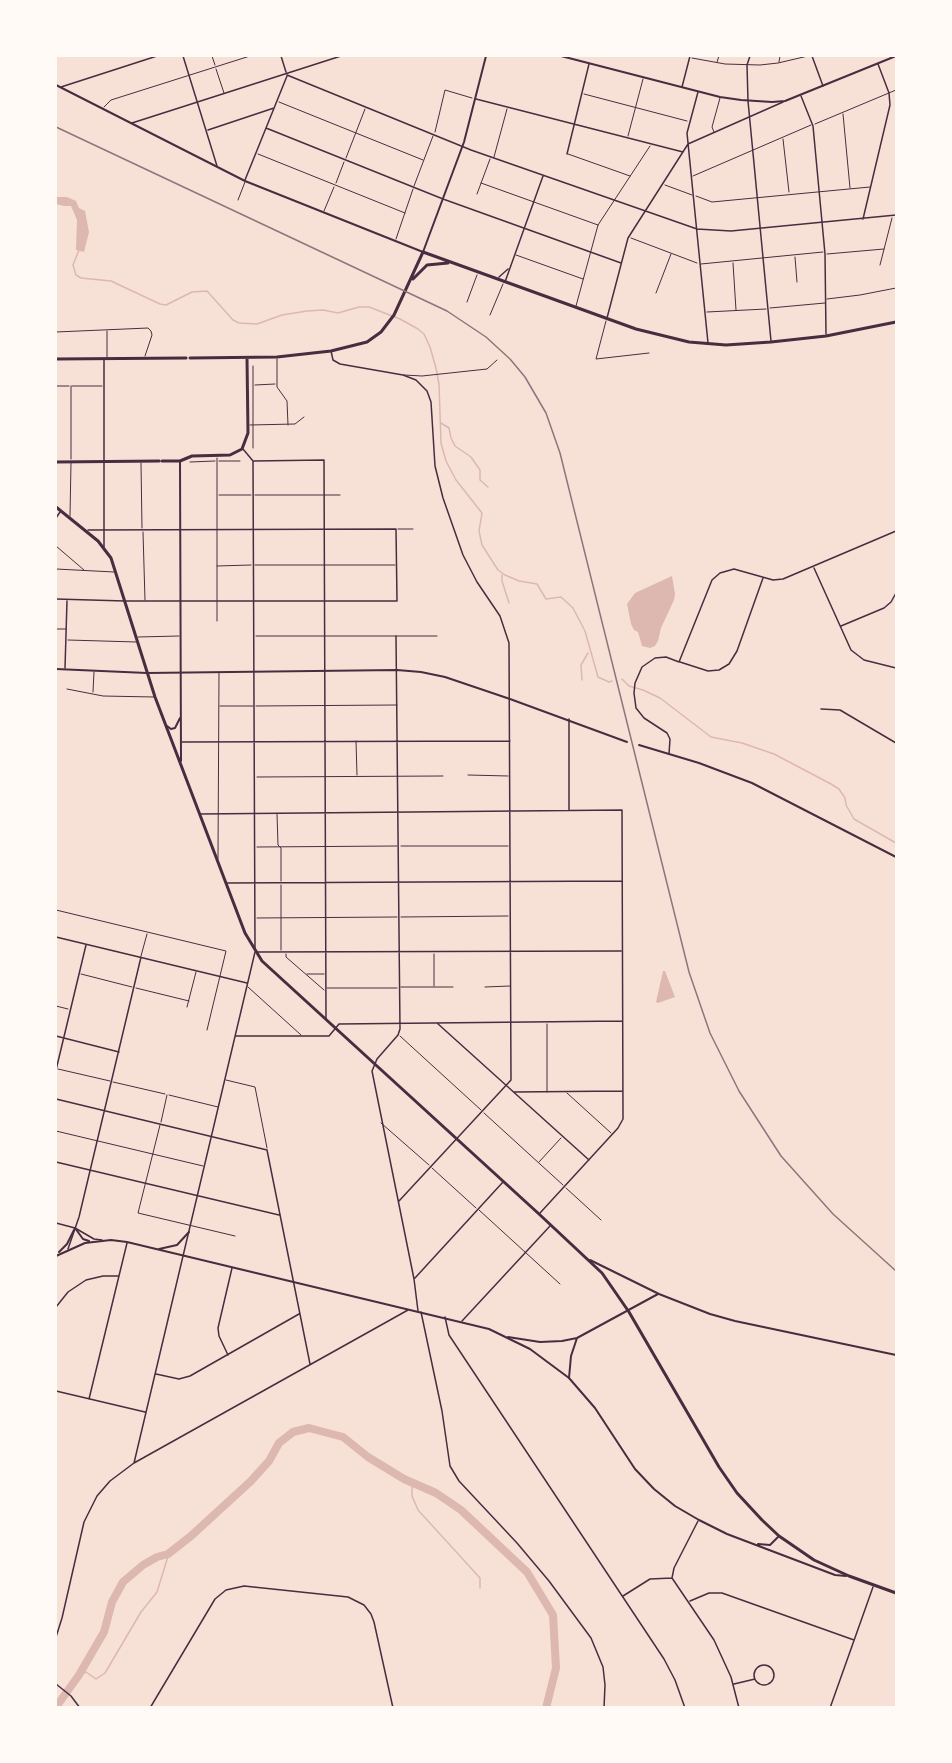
<!DOCTYPE html>
<html>
<head>
<meta charset="utf-8">
<style>
  body { margin:0 }
  #map { position:relative; width:952px; height:1763px; overflow:hidden; background:#f7e1d7; font-family:Manrope,sans-serif }
  canvas { display:block }
  .frame { position:absolute; inset:0; border:57px solid #fffaf5; pointer-events:none }
</style>
</head>
<body>
<div id="map">
<canvas width="952" height="1763"></canvas>
<div class="frame"></div>
</div>
<script>
const context = document.querySelector('canvas').getContext('2d');
context.lineJoin = 'round';
function paint(path, color) {
  context.fillStyle = color;
  context.fill(path, 'evenodd');
}
function poly(rows) {
  const path = new Path2D();
  for (const r of rows) {
    if (r.length === 3) {
      path.moveTo(r[0] + r[2], r[1]);
      path.arc(r[0], r[1], r[2], 0, 2 * Math.PI);
      continue;
    }
    path.moveTo(r[0], r[1]);
    for (let i = 2; i < r.length; i += 2) path.lineTo(r[i], r[i + 1]);
  }
  return path;
}
function strokePath(path, color, width, dash) {
  context.strokeStyle = color;
  context.lineWidth = width;
  context.lineCap = dash ? 'butt' : 'round';
  context.setLineDash(dash || []);
  context.stroke(path);
}
paint(poly([
  [56,197,67,197,76,201,79,208,85,211,89,232,84,252,76,250,77,220,71,206,64,206,56,204],
  [672,576,675,594,674,600,661,628,658,641,655,646,650,648,642,646,638,632,634,630,631,624,627,604,635,593],
  [663,971,665,971,675,997,658,1003,656,1002]
]), '#dcb8b0');
strokePath(poly([
  [79,250,73,265,76,275,81,278,111,281,160,304,166,305,192,292,207,291,233,320,239,323,257,324,282,315,307,311,323,310,338,313,359,307,369,307,400,319,418,329,424,334,430,347,436,368,439,384,441,443,446,461,456,480,482,513,479,531,482,545,498,570,505,575,519,581,537,584,546,599,561,597,573,608,585,631,598,677,609,682,612,681],
  [441,423,449,428,451,438,455,446,471,457,480,470,480,480,488,487],
  [502,575,502,581,509,603],
  [622,679,629,686,643,690,660,698,711,737,742,743,774,754,831,784,839,789,845,798,846,805,854,819,896,843],
  [582,680,581,665,588,653],
  [412,1483,412,1496,418,1510,480,1578,480,1588],
  [79,1675,86,1672,96,1679,105,1673,141,1612,157,1592,169,1553]
]), '#dcb8b0', 1.5);
strokePath(poly([
  [56,1707,79,1675,104,1632,112,1602,123,1582,143,1565,157,1557,168,1554,191,1536,251,1481,269,1461,279,1443,293,1432,309,1428,343,1437,368,1457,404,1479,436,1493,461,1510,527,1572,553,1615,556,1668,546,1708]
]), '#dcb8b0', 8);
strokePath(poly([
  [212,56,215,65],
  [692,58,725,64,760,65,778,63,808,56],
  [717,62,719,56],
  [779,62,780,56],
  [216,69,224,93],
  [584,94,687,121],
  [279,102,423,160],
  [104,107,111,100,250,56],
  [843,114,850,188],
  [815,124,896,90],
  [435,132,445,90,472,98],
  [714,132,712,127,720,98],
  [628,136,643,79],
  [783,139,789,192],
  [258,154,405,213],
  [568,154,630,176],
  [494,157,507,109],
  [346,158,365,109],
  [693,176,811,125],
  [336,183,344,162],
  [481,183,598,225],
  [665,185,692,195],
  [414,186,433,136],
  [477,194,490,159],
  [696,196,712,202,870,187],
  [238,200,245,182],
  [324,211,334,187],
  [631,238,697,263],
  [396,239,413,189],
  [56,242,56,244],
  [827,254,884,249],
  [516,255,583,279],
  [795,257,797,282],
  [733,263,736,310],
  [701,264,823,252],
  [880,265,892,218],
  [656,293,671,254],
  [827,299,860,295,896,288],
  [467,302,477,275],
  [576,306,598,225,650,146],
  [770,308,825,303],
  [707,312,766,309],
  [490,315,503,284],
  [606,321,596,359,649,353],
  [56,332,148,328,151,331,152,335,145,356],
  [107,357,107,331],
  [277,359,277,387,287,401,288,425],
  [253,366,253,448],
  [404,375,422,376,487,369,497,360],
  [255,385,275,384],
  [56,386,69,386],
  [71,386,71,459],
  [72,386,102,386],
  [250,425,295,424,304,417],
  [217,458,217,621],
  [219,461,240,461],
  [190,462,215,461],
  [141,463,142,528],
  [219,495,251,495],
  [255,495,340,495],
  [70,516,71,463],
  [398,529,413,529],
  [143,532,145,600],
  [56,546,84,570],
  [255,565,395,565],
  [217,566,251,565],
  [56,569,114,572],
  [56,629,66,629],
  [256,636,437,636],
  [138,637,179,636],
  [68,640,136,642],
  [67,689,103,696,154,697],
  [93,692,94,672],
  [220,706,253,706],
  [256,706,397,705],
  [356,741,357,775],
  [468,775,508,776],
  [257,777,443,776],
  [277,814,278,845,281,848,281,881],
  [401,846,508,846],
  [257,847,397,846],
  [218,859,219,673],
  [281,885,281,950],
  [56,910,226,951,207,1030],
  [401,917,508,916],
  [257,918,397,917],
  [286,954,286,957,324,990],
  [434,954,434,986],
  [141,956,147,934],
  [81,974,132,987],
  [307,974,324,974],
  [248,987,301,1035],
  [401,987,453,987],
  [485,987,510,986],
  [136,988,189,1001],
  [327,988,397,988],
  [56,1006,68,1009],
  [187,1007,196,972],
  [547,1024,547,1092],
  [400,1036,481,1110],
  [58,1069,110,1081],
  [226,1080,255,1087,267,1148],
  [113,1082,165,1094],
  [567,1093,611,1133],
  [169,1095,218,1107],
  [484,1113,563,1185],
  [161,1122,167,1095],
  [381,1123,429,1165],
  [160,1125,138,1213,235,1236],
  [56,1131,203,1166],
  [539,1162,561,1138],
  [432,1168,476,1208],
  [566,1188,601,1220],
  [479,1210,560,1284]
]), '#4a2c40', 1);
strokePath(poly([
  [183,56,217,166],
  [281,56,286,72],
  [750,56,747,65,748,101,771,341],
  [812,56,823,86],
  [287,75,471,150,697,229,731,231,896,215],
  [61,87,157,56],
  [682,87,690,56],
  [698,92,687,133,708,343],
  [801,96,813,126,825,254,826,334],
  [476,99,683,152],
  [132,123,341,56],
  [266,128,443,199,621,263],
  [208,130,274,108],
  [567,154,589,64],
  [245,180,287,76],
  [863,219,890,105,889,93,878,64],
  [499,277,508,269],
  [505,282,543,176],
  [607,318,628,238,688,144,783,102],
  [331,351,333,360,340,364,403,375,416,380,427,391,431,402,435,466,443,498,463,555,477,582,500,616,509,643,511,1080,399,1201],
  [104,360,104,547],
  [243,449,253,461,255,948],
  [254,461,324,460,326,1018],
  [56,518,60,512],
  [814,568,851,650,864,660,896,668],
  [56,599,125,601,397,601,396,529,88,530],
  [841,626,884,608,891,602,896,593],
  [396,636,400,1029,398,1035,377,1059,372,1071,414,1279,418,1311],
  [680,662,708,671,719,670,729,664,737,651,763,578],
  [65,668,67,601],
  [821,709,840,710,896,743],
  [569,719,569,810],
  [182,742,510,741],
  [669,754,670,739,667,733,644,718,636,708,634,693,635,683,642,667,655,658,666,657,679,662,712,580,720,573,734,569,773,580,783,579,896,531],
  [200,814,622,810,623,1119,618,1128,540,1213],
  [226,883,622,881],
  [56,937,247,983],
  [257,952,621,951],
  [437,1023,589,1160],
  [56,1036,119,1052],
  [236,1036,329,1036,339,1024,622,1021],
  [56,1070,86,945],
  [514,1092,623,1091],
  [56,1099,267,1150,310,1364],
  [56,1162,279,1215],
  [56,1223,75,1228,94,1239,102,1240],
  [68,1249,79,1217,141,957],
  [415,1278,503,1182],
  [56,1307,68,1292,86,1280,103,1276,118,1276],
  [421,1312,442,1411,450,1466,459,1481,517,1543,549,1581,591,1638,603,1667,605,1685,604,1708],
  [445,1317,449,1335,664,1659,675,1680,685,1708],
  [462,1321,550,1226],
  [228,1355,219,1336,218,1328,232,1268],
  [156,1374,179,1379,190,1376,299,1314],
  [56,1391,145,1412],
  [89,1399,127,1243],
  [134,1463,255,952],
  [698,1521,674,1568,672,1578,714,1640,731,1677,739,1708],
  [623,1596,650,1579,672,1578],
  [690,1601,709,1593,722,1593,854,1640],
  [56,1637,62,1618,84,1522,97,1496,110,1481,134,1463,408,1310],
  [764,1675,10],
  [56,1684,71,1696,80,1708],
  [734,1684,755,1679],
  [150,1708,215,1599,226,1590,244,1586,348,1597,364,1605,371,1614,374,1622,393,1708],
  [830,1708,873,1587]
]), '#4a2c40', 1.5);
strokePath(poly([
  [561,56,720,97,741,100,772,102,785,101,896,56],
  [180,461,181,761],
  [167,726,171,729,175,728,180,718],
  [590,1260,659,1294,710,1314,735,1321,896,1355],
  [508,1337,540,1342,562,1341,577,1338,658,1294],
  [569,1378,571,1356,577,1338]
]), '#4a2c40', 2);
strokePath(poly([
  [56,85,245,181,423,252,464,142,486,56],
  [56,669,147,673,397,670,421,672,445,677,510,699,627,742],
  [639,745,699,763,752,783,896,857],
  [159,1249,177,1245,189,1232],
  [59,1252,67,1244,75,1228,83,1239,89,1241],
  [56,1256,85,1243,111,1240,127,1242,489,1329,530,1349,569,1378,595,1408,635,1469,654,1489,675,1506,699,1520,727,1534,835,1575,846,1576],
  [758,1544,770,1545,778,1537]
]), '#4a2c40', 2);
strokePath(poly([
  [413,279,427,265,448,263],
  [190,358,277,357,331,351,367,342,381,332,394,315,423,252,636,329,689,342,726,345,771,342,826,336,896,322],
  [56,359,186,358],
  [162,461,180,461,192,456,230,455,242,449,248,433,247,358],
  [56,462,159,461],
  [56,507,98,541,111,558,155,697,245,933,262,961,539,1214,602,1273,629,1312,719,1467,737,1493,762,1520,779,1536,814,1560,849,1576,896,1593]
]), '#4a2c40', 3);
strokePath(poly([
  [56,127,447,311,486,337,510,359,525,377,546,413,560,453,689,972,710,1033,739,1091,781,1156,833,1214,896,1271]
]), '#8f747c', 1.5);
</script>
</body>
</html>
